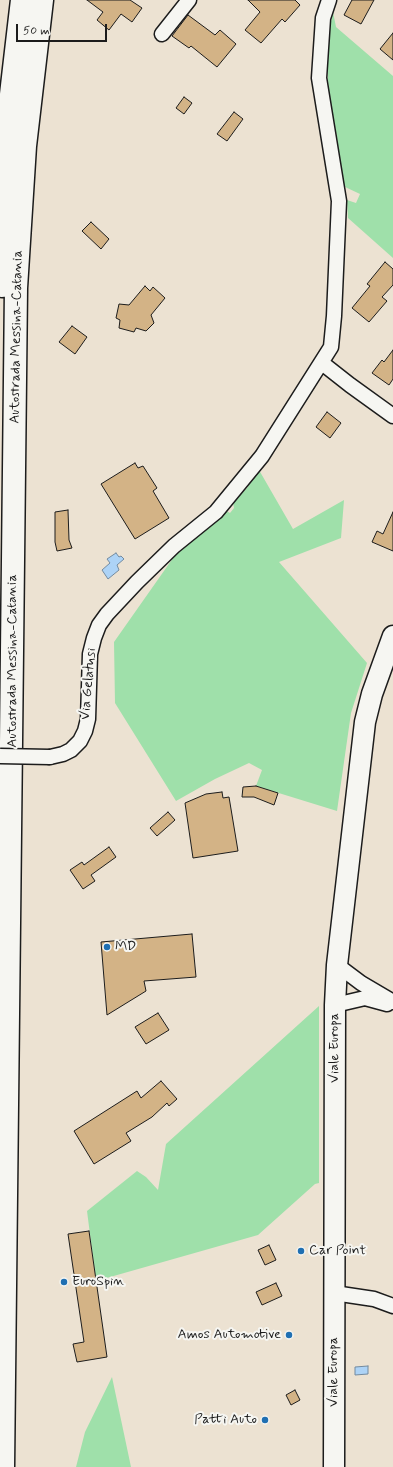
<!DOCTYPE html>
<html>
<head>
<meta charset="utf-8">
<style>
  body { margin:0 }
  #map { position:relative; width:393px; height:1467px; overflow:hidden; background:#ece2d2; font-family:Mynerve,sans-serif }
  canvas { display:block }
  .scale { position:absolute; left:16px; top:24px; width:91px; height:18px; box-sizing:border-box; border:2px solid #1c1c1c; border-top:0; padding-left:5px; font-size:12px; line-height:14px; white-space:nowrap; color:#1c1c1c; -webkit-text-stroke:3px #f6f6f2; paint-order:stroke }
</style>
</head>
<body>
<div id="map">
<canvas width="393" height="1467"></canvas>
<div class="scale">50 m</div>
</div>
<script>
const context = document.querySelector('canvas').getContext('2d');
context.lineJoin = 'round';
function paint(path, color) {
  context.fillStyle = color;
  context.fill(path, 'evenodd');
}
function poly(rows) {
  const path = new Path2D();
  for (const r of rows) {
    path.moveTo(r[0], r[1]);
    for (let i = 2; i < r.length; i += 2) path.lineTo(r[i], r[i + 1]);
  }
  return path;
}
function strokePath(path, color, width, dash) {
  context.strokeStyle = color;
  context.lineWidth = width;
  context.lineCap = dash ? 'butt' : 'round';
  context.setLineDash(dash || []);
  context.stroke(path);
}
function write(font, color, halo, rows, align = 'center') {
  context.font = font + ' Mynerve,sans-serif';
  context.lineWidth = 4;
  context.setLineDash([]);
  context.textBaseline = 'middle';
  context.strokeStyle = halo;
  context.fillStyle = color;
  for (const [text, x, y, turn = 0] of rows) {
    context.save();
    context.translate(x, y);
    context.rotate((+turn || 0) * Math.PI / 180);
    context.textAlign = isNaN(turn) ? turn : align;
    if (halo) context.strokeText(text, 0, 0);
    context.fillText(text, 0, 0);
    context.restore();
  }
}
paint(poly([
  [333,12,336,27,393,76,393,258,348,218,347,200,356,203,360,194,343,186,337,137,329,97,326,46],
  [259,470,293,529,344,500,341,538,279,562,367,663,351,713,337,811,256,786,262,770,249,763,215,779,176,801,115,703,114,642,178,551,208,527,225,510,230,513,234,508,233,502,247,488],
  [319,1006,319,1183,315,1184,258,1235,96,1281,87,1211,137,1171,146,1177,158,1190,166,1144],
  [112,1377,131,1467,76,1467,85,1432]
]), '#9fe0aa');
const water = poly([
  [116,553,119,557,121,556,124,559,117,565,119,570,108,579,102,570,110,563,107,559,116,553],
  [368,1366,368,1374,355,1375,355,1367,368,1366]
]);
paint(water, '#add3f6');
strokePath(water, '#738a9f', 1);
const building = poly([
  [87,0,130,0,142,8,132,22,121,14,109,30,97,20,103,12,87,0],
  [248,0,295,0,300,5,285,22,282,19,261,43,245,30,260,12,248,0],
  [352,0,374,0,361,24,344,15,352,0],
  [188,15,215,35,220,30,236,44,217,67,191,46,189,48,172,36,188,15],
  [393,33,393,60,380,49,393,33],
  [184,97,192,103,184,114,176,108,184,97],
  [234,112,243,119,227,141,217,134,234,112],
  [91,222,109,239,101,249,82,231,91,222],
  [385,262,393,269,393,285,382,297,387,301,369,322,352,308,370,286,367,284,385,262],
  [145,286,150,291,153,287,165,298,151,315,154,323,146,331,136,328,134,332,119,328,120,320,116,318,119,304,129,305,145,286],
  [72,326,87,337,75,354,59,342,72,326],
  [393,350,393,379,389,385,372,373,382,360,384,362,393,350],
  [327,412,341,423,330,438,316,427,327,412],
  [135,463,138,468,143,466,157,488,153,491,169,518,135,539,101,484,135,463],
  [68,510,69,540,72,548,57,551,55,542,55,512,68,510],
  [393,512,393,551,372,542,377,531,383,534,393,512],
  [256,786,278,793,274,805,254,797,242,797,243,787,256,786],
  [222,792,223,798,229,797,238,851,193,858,185,803,206,794,222,792],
  [168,812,175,820,157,836,150,828,168,812],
  [109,847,116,857,91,875,95,881,83,889,70,870,82,862,84,865,109,847],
  [192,934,196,977,144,981,146,991,107,1015,101,942,192,934],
  [158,1013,169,1030,146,1044,135,1027,158,1013],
  [161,1081,177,1099,169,1106,167,1103,152,1117,126,1133,131,1141,94,1164,74,1131,137,1091,141,1098,161,1081],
  [89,1231,107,1357,77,1362,73,1344,84,1342,68,1234,89,1231],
  [269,1245,276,1260,265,1265,258,1250,269,1245],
  [276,1283,282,1296,262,1305,256,1292,276,1283],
  [295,1390,300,1400,291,1405,286,1395,295,1390]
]);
paint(building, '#d3b386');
strokePath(building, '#1c1c1c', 1);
const street = poly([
  [162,34,189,0],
  [322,363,350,385,393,416],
  [50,757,63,754,71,750,80,741,85,731,88,719,90,654,94,638,99,625,107,614,137,582,174,546,216,512,262,456,331,347,334,316,339,201,319,78,323,18,329,0],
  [337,965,361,983,393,1002],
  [335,1005,365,998,387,1004],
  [334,1293,374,1299,393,1306]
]);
const secondary = poly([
  [334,1467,335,1005,337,965,365,722,372,694,393,636]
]);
const highway = poly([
  [2,205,2,286],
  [1,220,5,146,22,0],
  [3,1467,16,288,25,146,42,0]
]);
strokePath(street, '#1c1c1c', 17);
strokePath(secondary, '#1c1c1c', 23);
strokePath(highway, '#1c1c1c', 25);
strokePath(street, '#f6f6f2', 14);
strokePath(secondary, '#f6f6f2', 20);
strokePath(highway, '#f6f6f2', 22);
const streetBridge = poly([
  [0,756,50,757]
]);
strokePath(streetBridge, '#1c1c1c', 17, []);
strokePath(streetBridge, '#f6f6f2', 14);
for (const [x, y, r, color] of [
  [107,947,4,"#1f6fb2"],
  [301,1251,4,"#1f6fb2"],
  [64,1282,4,"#1f6fb2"],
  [289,1335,4,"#1f6fb2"],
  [265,1420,4,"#1f6fb2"]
]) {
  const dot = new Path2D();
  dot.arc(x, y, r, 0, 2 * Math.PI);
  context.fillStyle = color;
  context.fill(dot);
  strokePath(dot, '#f6f6f2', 1.5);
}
write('14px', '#1c1c1c', '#f6f6f2', [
  ["Autostrada Messina-Catania",17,337,-89],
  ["Autostrada Messina-Catania",13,661,-90],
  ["Via Gelatusi",89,684,-85],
  ["Viale Europa",335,1048,-90],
  ["Viale Europa",334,1372,-90]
]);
write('14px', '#1c1c1c', '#f6f6f2', [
  ["MD",115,947],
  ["Car Point",309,1251],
  ["EuroSpin",72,1282],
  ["Amos Automotive",281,1335,"right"],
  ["Patti Auto",257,1420,"right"]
], 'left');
</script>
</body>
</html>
